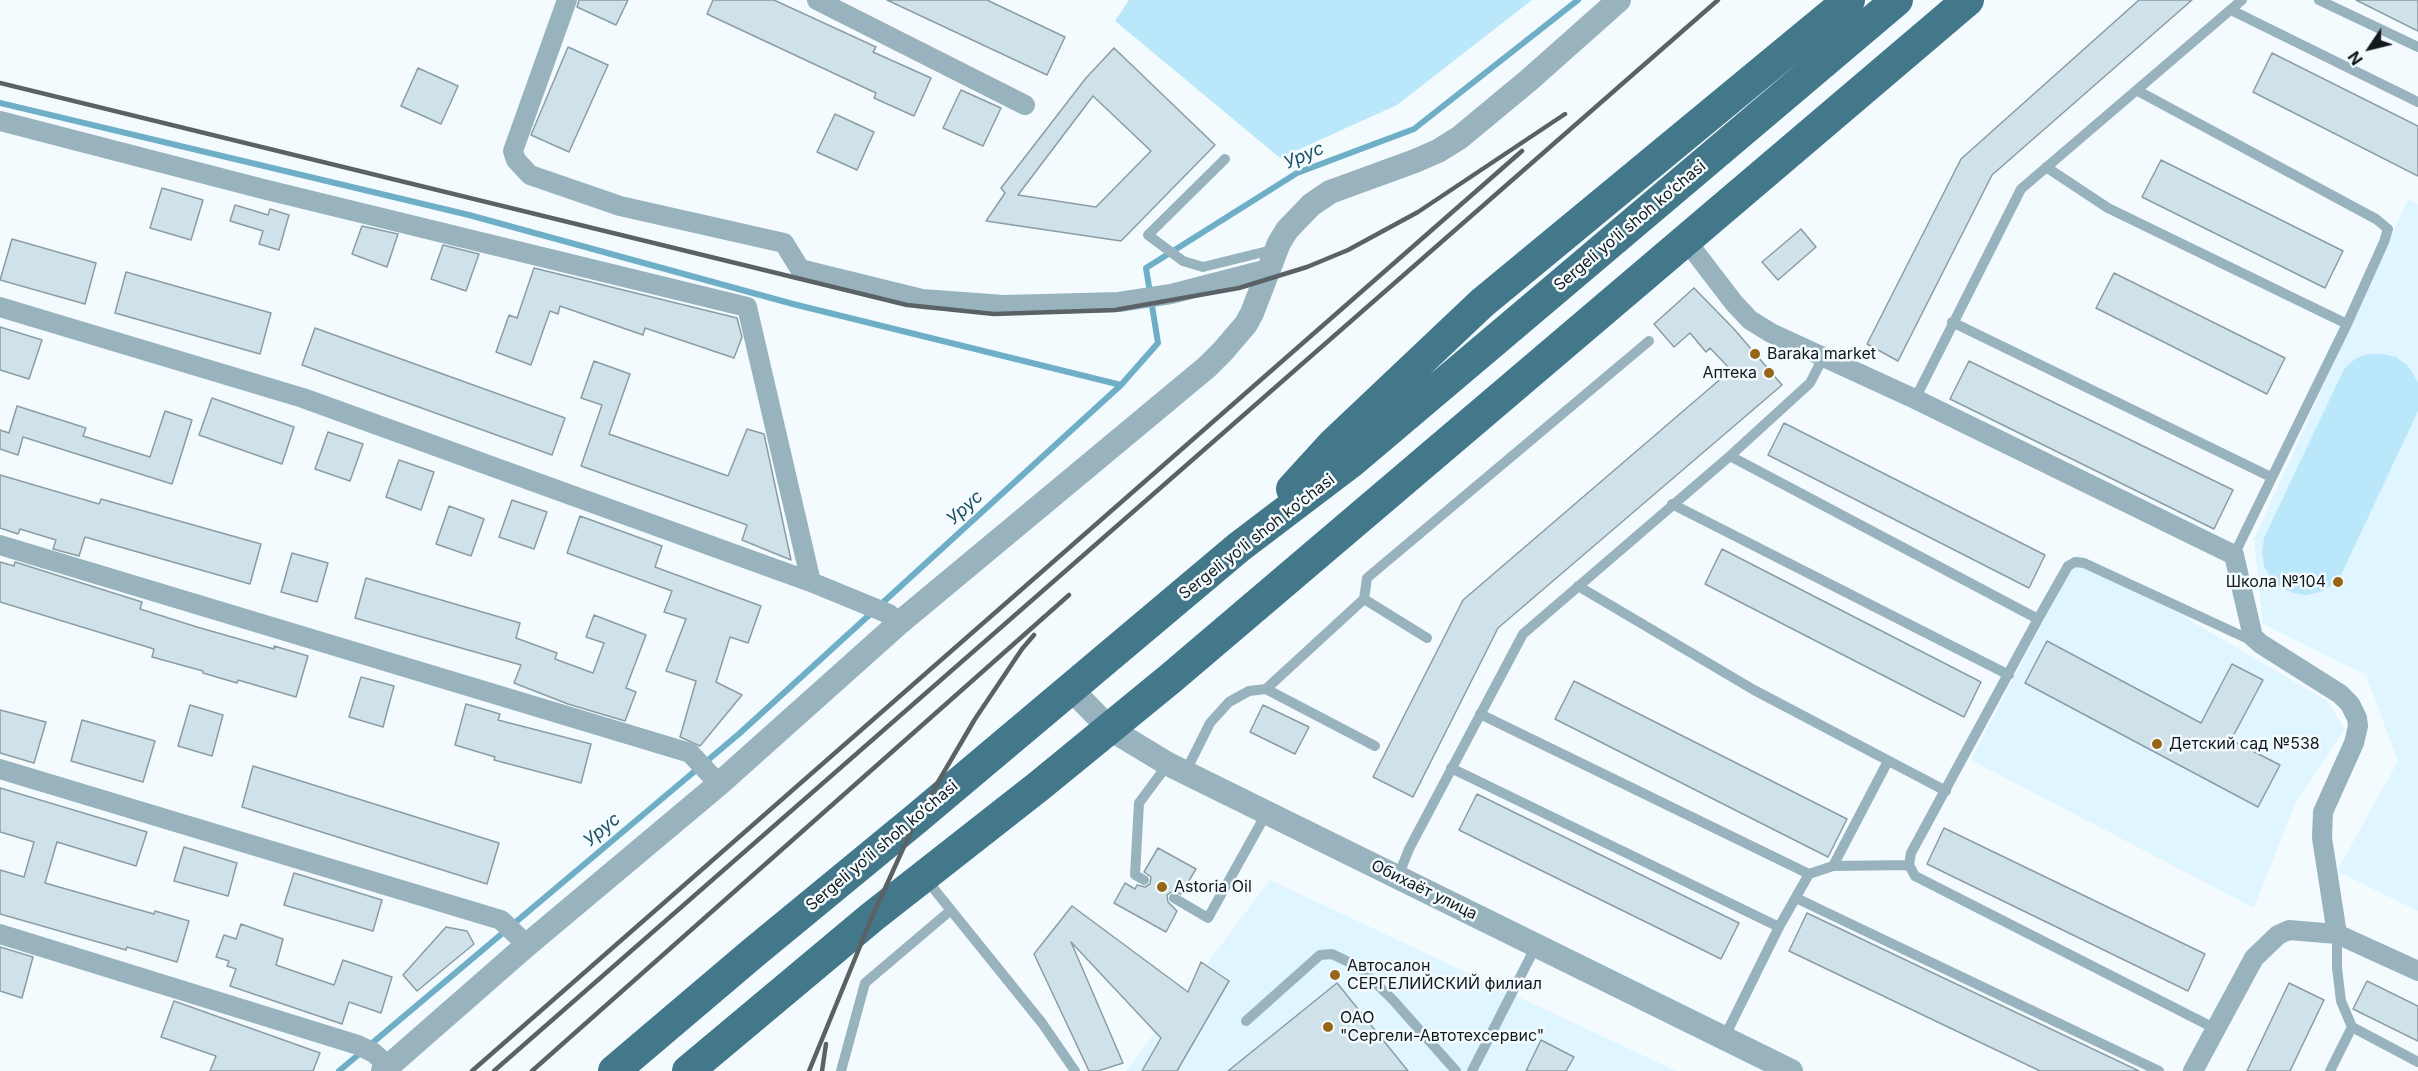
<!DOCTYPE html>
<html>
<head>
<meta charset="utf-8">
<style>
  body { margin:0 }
  #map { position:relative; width:2418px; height:1071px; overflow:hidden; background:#f3fbfe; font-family:Inter,sans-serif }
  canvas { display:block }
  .north { position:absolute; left:2340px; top:18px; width:60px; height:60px; -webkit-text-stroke:4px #f3fbfe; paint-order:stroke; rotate:235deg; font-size:16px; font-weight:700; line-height:24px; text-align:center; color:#131a1d }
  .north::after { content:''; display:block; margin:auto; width:21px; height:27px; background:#131a1d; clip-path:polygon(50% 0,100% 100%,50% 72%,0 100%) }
</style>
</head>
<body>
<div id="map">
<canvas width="2418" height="1071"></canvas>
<div class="north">N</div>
</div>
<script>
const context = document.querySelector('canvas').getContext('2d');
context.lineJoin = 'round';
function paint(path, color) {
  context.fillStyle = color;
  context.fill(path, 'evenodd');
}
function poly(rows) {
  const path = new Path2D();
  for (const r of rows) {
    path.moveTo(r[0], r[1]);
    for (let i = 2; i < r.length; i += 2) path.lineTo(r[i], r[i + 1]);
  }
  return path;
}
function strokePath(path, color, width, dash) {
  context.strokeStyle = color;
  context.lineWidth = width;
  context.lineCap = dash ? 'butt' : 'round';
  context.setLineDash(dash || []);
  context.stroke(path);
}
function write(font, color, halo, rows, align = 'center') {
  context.font = font + ' Inter,sans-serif';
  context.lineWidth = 5;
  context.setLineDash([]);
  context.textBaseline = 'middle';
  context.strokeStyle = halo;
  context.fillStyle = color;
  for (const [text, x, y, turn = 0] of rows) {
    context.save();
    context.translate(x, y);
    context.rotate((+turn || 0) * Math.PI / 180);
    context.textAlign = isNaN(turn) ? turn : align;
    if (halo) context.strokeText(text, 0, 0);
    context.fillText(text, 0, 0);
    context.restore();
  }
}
paint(poly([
  [2408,199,2418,204,2418,911,2337,871,2398,761,2366,675,2263,624,2254,539],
  [2078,555,2326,700,2345,729,2295,804,2254,908,1971,760],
  [1270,880,1676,1071,1126,1071]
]), '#dff5ff');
paint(poly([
  [1129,0,1532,0,1397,105,1280,158,1115,21],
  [2368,354,2382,354,2396,357,2408,366,2418,382,2418,411,2341,575,2332,585,2320,592,2306,595,2293,593,2280,587,2271,578,2264,566,2262,552,2264,538,2344,369,2355,359]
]), '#bae8fa');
strokePath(poly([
  [0,103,469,215,793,304,1121,385],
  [339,1071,740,733,1121,385,1158,343,1146,268,1297,173,1414,129,1578,0]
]), '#6eaec6', 6);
const building = poly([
  [579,0,628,0,616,25,577,7,579,0],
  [713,0,774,0,876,47,873,52,931,78,914,116,874,98,876,93,707,14,713,0],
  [887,0,987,0,1065,37,1047,75,887,0],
  [2139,0,2192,0,1992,175,1898,361,1867,344,1961,159,2139,0],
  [2356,0,2418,0,2418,31,2356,0],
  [568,47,608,65,569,152,531,135,568,47],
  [1114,48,1215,145,1121,241,986,221,1005,193,1001,188,1086,78,1114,48],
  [1093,96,1151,151,1096,207,1018,195,1093,96],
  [2272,53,2418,126,2418,176,2253,92,2272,53],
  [418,68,458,86,441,124,401,106,418,68],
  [961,90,1001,108,983,146,943,128,961,90],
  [835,114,874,132,857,170,817,152,835,114],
  [2161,160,2343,251,2325,288,2142,197,2161,160],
  [162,188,203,200,191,240,150,228,162,188],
  [235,205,268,215,270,209,289,215,279,250,259,244,263,231,230,221,235,205],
  [362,226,398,234,387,267,352,254,362,226],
  [1801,229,1816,247,1778,280,1762,262,1801,229],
  [12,239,96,263,85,304,0,280,12,239],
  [443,245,479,254,466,291,431,279,443,245],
  [534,268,737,318,742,337,734,358,645,328,643,335,560,306,558,314,550,311,531,365,496,352,509,315,517,318,534,268],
  [126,272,271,313,260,354,115,313,126,272],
  [2114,273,2285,358,2267,394,2096,308,2114,273],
  [1694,288,1734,329,1782,385,1498,628,1413,797,1373,777,1463,600,1731,370,1710,348,1706,352,1690,333,1674,347,1654,324,1694,288],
  [0,327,42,340,29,379,0,370,0,327],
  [315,328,565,418,552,455,302,365,315,328],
  [594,361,630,374,609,434,728,476,747,429,764,434,791,560,742,540,747,525,581,466,602,405,581,398,594,361],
  [1969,361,2233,490,2214,529,1950,399,1969,361],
  [212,398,294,427,282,464,199,435,212,398],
  [17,406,86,428,83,436,150,457,165,411,192,420,172,484,23,437,18,455,0,449,0,430,9,433,17,406],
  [1784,423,2045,555,2029,588,1768,455,1784,423],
  [328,432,363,444,350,481,315,469,328,432],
  [399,460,434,472,421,510,386,497,399,460],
  [0,475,99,504,101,499,261,544,250,584,85,537,79,556,53,549,56,540,20,529,18,534,0,528,0,475],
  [512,500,547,512,534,549,499,537,512,500],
  [449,506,484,519,471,556,436,544,449,506],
  [580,516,662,546,655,567,761,606,748,643,730,637,716,682,742,695,700,746,680,737,696,681,666,671,686,619,664,612,672,591,567,553,580,516],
  [1722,549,1981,682,1964,717,1705,584,1722,549],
  [292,553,328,563,317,602,281,592,292,553],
  [0,562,14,566,15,562,142,602,140,609,197,627,274,649,274,646,308,656,296,697,238,680,237,683,203,673,203,671,152,657,154,649,0,602,0,562],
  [366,578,520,623,516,638,557,653,555,659,593,673,604,643,586,637,594,615,646,635,626,688,636,692,625,721,568,704,514,683,521,665,355,618,366,578],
  [2047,641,2201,723,2232,664,2263,680,2231,740,2280,765,2258,807,2025,683,2047,641],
  [361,677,394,686,383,727,349,717,361,677],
  [1574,681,1847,819,1828,857,1555,719,1574,681],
  [466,704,500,714,498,720,591,744,581,783,494,760,495,757,455,745,466,704],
  [190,705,223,715,212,756,178,746,190,705],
  [1263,705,1309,727,1295,754,1250,732,1263,705],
  [0,710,46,722,34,763,0,753,0,710],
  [82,720,155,741,143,782,71,761,82,720],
  [253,766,499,843,487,884,242,807,253,766],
  [0,788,147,832,136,866,57,842,45,883,154,914,155,911,189,921,177,962,127,947,126,950,0,914,0,870,24,877,34,842,0,832,0,788],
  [1477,794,1739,923,1721,959,1459,830,1477,794],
  [1944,828,2205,954,2188,991,1927,864,1944,828],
  [184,847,237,863,228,896,174,881,184,847],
  [1158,848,1196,869,1181,894,1173,891,1167,895,1168,902,1177,911,1166,932,1114,903,1125,883,1135,889,1137,885,1145,887,1150,884,1151,877,1144,872,1158,848],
  [294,873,382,900,373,931,284,905,294,873],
  [1072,906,1188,992,1201,962,1229,981,1177,1071,1142,1071,1161,1038,1071,942,1123,1063,1098,1071,1089,1071,1034,954,1072,906],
  [1807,913,2139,1071,2040,1071,1789,951,1807,913],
  [241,924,283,939,276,965,334,985,343,960,392,977,381,1013,349,1002,342,1024,230,986,236,969,227,966,229,961,216,957,224,935,236,939,241,924],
  [446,927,467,931,474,944,417,991,403,975,446,927],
  [0,947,33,957,22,998,0,991,0,947],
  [2367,981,2418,1006,2418,1041,2353,1009,2367,981],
  [1337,983,1408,1071,1228,1071,1337,983],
  [2289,983,2324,1000,2290,1071,2247,1071,2289,983],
  [174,1001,320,1053,313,1071,210,1071,216,1056,161,1037,174,1001],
  [1541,1040,1574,1057,1566,1071,1526,1071,1541,1040]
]);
paint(building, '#cfe2ea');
strokePath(building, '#8b9da4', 1.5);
strokePath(poly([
  [2319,0,2418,47],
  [2231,10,2418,102],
  [2138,91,2376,219,2388,229,2384,242,2347,324,2234,555],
  [1225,159,1148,235,1183,261,1203,267,1276,249],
  [2046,167,2108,208,2347,324],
  [1952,322,2271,477],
  [1915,399,2021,189,2242,0],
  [1730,456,2038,619,1911,853,1909,865,1915,876,2216,1029],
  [1672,504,2009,675],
  [1578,586,1754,690,1946,791],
  [1364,599,1367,578,1649,341],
  [2038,619,2068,566,2075,562,2084,563,2255,642],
  [1266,689,1364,599,1427,638],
  [1480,714,1809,874],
  [1451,768,1779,927],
  [1185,773,1210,723,1229,702,1249,691,1266,689,1375,746],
  [1833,866,1909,865],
  [1398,877,1409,849,1523,634,1730,456,1810,383,1824,356],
  [925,878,1042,1023,1075,1071],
  [1144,880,1135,875,1139,803,1168,764],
  [1174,898,1208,918,1266,814],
  [1796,898,2159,1071],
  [1246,1021,1320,955,1332,954,1359,967,1393,1000,1456,1071],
  [2352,1027,2418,1062],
  [1724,1038,1779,927,1809,874,1833,866,1888,761],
  [841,1071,865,983,951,910],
  [1472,1071,1536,946],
  [2330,1071,2352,1027,2341,1001,2337,968,2337,934]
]), '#98b3be', 10);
strokePath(poly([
  [567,0,513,151,516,160,530,175,620,206,784,243,800,269,922,299,1004,305,1119,302,1171,294,1268,269],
  [817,0,1025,105],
  [0,121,263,189,747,307,811,582],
  [1685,239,1734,303,1750,320,1771,333,1915,399,2234,555,2253,637,2261,644,2340,694,2350,704,2357,718,2358,726,2354,743,2323,812,2322,838,2337,934],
  [0,307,303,398,811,582,889,614,898,624],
  [0,545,690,753,719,784],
  [0,769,501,920,527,945],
  [0,934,358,1045,374,1053,388,1066],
  [2193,1071,2254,958,2278,935,2289,930,2337,934,2418,971]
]), '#98b3be', 20);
strokePath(poly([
  [1071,689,1110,729,1168,764,1791,1071],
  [383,1071,527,945,719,784,898,624,1207,367,1223,351,1246,324,1252,313,1279,243,1287,230,1311,205,1330,192,1415,161,1438,151,1459,138,1529,80,1619,0]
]), '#98b3be', 24);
strokePath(poly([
  [1292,489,1333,444,1482,303,1849,0],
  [614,1071,753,953,917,818,1239,547,1351,462,1897,0],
  [688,1071,872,917,1039,786,1171,678,1968,0]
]), '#43778a', 32);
strokePath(poly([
  [0,83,907,305,994,314,1115,310,1239,288,1307,267,1348,250,1418,212,1565,114],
  [472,1071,1522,151],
  [494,1071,1718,0],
  [532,1071,1069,595],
  [809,1071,872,917,917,818,975,719,1022,649,1034,635],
  [822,1071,826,1044]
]), '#5b6265', 4.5);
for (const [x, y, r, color] of [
  [1755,354,6,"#966616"],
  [1769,373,6,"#966616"],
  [2338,582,6,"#966616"],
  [2157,744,6,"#966616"],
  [1162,887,6,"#966616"],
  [1335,975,6,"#966616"],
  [1328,1027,6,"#966616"]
]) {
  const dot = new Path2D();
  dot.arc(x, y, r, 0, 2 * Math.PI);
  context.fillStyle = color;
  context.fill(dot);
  strokePath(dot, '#f3fbfe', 2);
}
write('16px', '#131a1d', '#f3fbfe', [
  ["Sergeli yo‘li shoh ko‘chasi",1630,226,-40],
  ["Sergeli yo‘li shoh ko‘chasi",1257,537,-38],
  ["Sergeli yo‘li shoh ko‘chasi",882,846,-40],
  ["Обихаёт улица",1424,890,26]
]);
write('16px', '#131a1d', '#f3fbfe', [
  ["Baraka market",1767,354],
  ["Аптека",1757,373,"right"],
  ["Школа №104",2326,582,"right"],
  ["Детский сад №538",2169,744],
  ["Astoria Oil",1174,887],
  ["Автосалон",1347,966],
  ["СЕРГЕЛИЙСКИЙ филиал",1347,984],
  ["ОАО",1340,1018],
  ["\"Сергели-Автотехсервис\"",1340,1036]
], 'left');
write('italic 18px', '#1a5062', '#f3fbfe', [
  ["Урус",1304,156,-24],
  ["Урус",965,508,-42],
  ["Урус",602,830,-40]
]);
</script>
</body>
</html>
